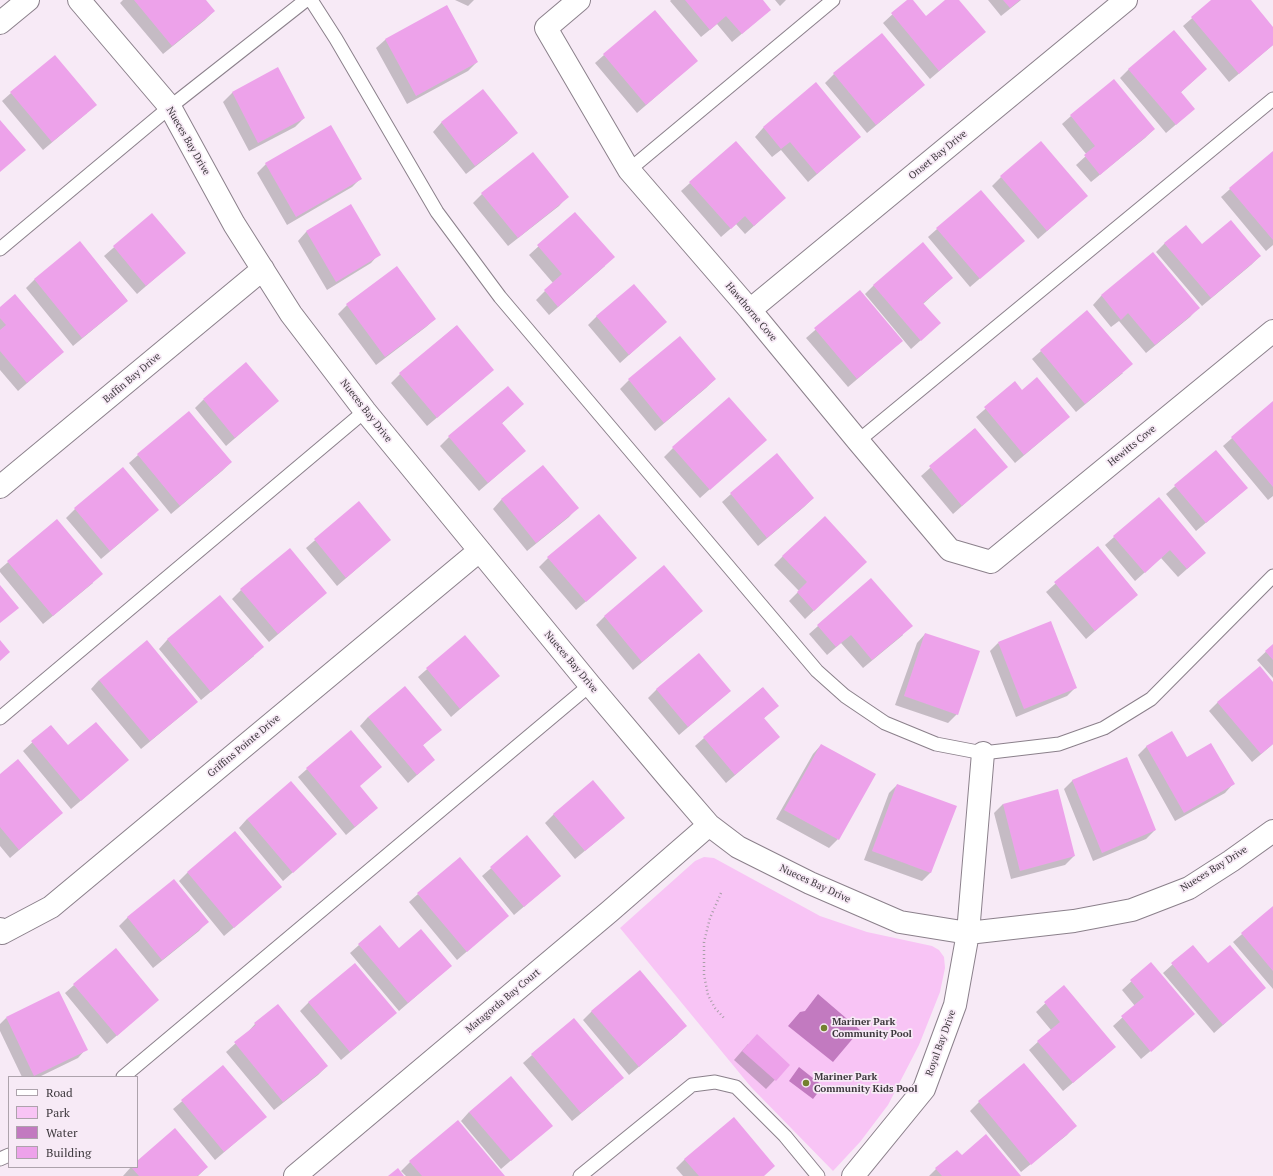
<!DOCTYPE html>
<html>
<head>
<meta charset="utf-8">
<style>
  body { margin:0 }
  #map { position:relative; width:1273px; height:1176px; overflow:hidden; background:#f7eaf6; font-family:"PT Serif",serif }
  canvas { display:block }
  .legend { position:absolute; left:8px; top:1076px; width:130px; height:92px; box-sizing:border-box; background:#f7eaf6; border:1px solid #ada3ac; margin:0; padding:5px 7px; list-style:none; font-size:12px; color:#3d383d }
  .legend li { display:flex; align-items:center; gap:8px; height:20px }
  .legend b { width:20px; border:1px solid #ada3ac }
</style>
</head>
<body>
<div id="map">
<canvas width="1273" height="1176"></canvas>
<ul class="legend">
<li><b style="height:5px;background:#fff"></b>Road</li>
<li><b style="height:11px;background:#f8c4f5"></b>Park</li>
<li><b style="height:11px;background:#c27ac0"></b>Water</li>
<li><b style="height:11px;background:#eda2ea"></b>Building</li>
</ul>
</div>
<script>
const context = document.querySelector('canvas').getContext('2d');
context.lineJoin = 'round';
function paint(path, color) {
  context.fillStyle = color;
  context.fill(path, 'evenodd');
}
function poly(rows) {
  const path = new Path2D();
  for (const r of rows) {
    path.moveTo(r[0], r[1]);
    for (let i = 2; i < r.length; i += 2) path.lineTo(r[i], r[i + 1]);
  }
  return path;
}
function strokePath(path, color, width, dash) {
  context.strokeStyle = color;
  context.lineWidth = width;
  context.lineCap = dash ? 'butt' : 'round';
  context.setLineDash(dash || []);
  context.stroke(path);
}
function write(font, color, halo, rows, align = 'center') {
  context.font = font + ' "PT Serif",serif';
  context.lineWidth = 3.5;
  context.setLineDash([]);
  context.textBaseline = 'middle';
  context.strokeStyle = halo;
  context.fillStyle = color;
  for (const [text, x, y, turn = 0] of rows) {
    context.save();
    context.translate(x, y);
    context.rotate((+turn || 0) * Math.PI / 180);
    context.textAlign = isNaN(turn) ? turn : align;
    if (halo) context.strokeText(text, 0, 0);
    context.fillText(text, 0, 0);
    context.restore();
  }
}
paint(poly([
  [704,857,714,858,820,916,867,932,932,946,939,950,944,957,945,968,940,992,919,1045,888,1105,860,1142,833,1171,751,1087,620,928,695,861]
]), '#f8c4f5');
paint(poly([
  [818,994,860,1030,833,1062,788,1026,800,1012,805,1011],
  [799,1067,823,1086,813,1099,789,1081]
]), '#c27ac0');
paint(poly([
  [123,0,205,0,214,11,205,20,163,54,120,3],
  [455,0,474,0,468,6],
  [671,0,762,0,770,10,732,42,717,24,701,37,670,1],
  [775,0,786,0,780,6],
  [908,0,911,0,926,17,947,0,958,0,985,32,930,79,883,23],
  [988,0,1021,0,1001,16],
  [1213,0,1250,0,1273,28,1273,45,1229,82,1183,26],
  [447,6,477,62,468,71,407,104,376,48,385,40],
  [604,55,697,61,637,113,595,63],
  [278,69,304,118,295,127,249,151,223,102,232,93],
  [1129,69,1206,69,1180,93,1194,109,1166,133,1120,78],
  [834,74,924,84,915,93,867,133,825,83],
  [816,84,860,137,808,182,781,150,772,157,755,137,763,128],
  [483,91,516,133,507,142,466,174,433,132,441,123],
  [11,93,87,113,43,150,2,101],
  [1071,116,1154,129,1145,138,1091,182,1076,165,1087,155,1062,124],
  [1273,154,1273,245,1266,251,1221,197,1230,189],
  [266,164,361,178,352,187,287,225,257,173],
  [1001,177,1087,196,1038,239,992,186],
  [690,183,785,198,745,234,736,224,721,237,681,191],
  [482,194,567,197,559,206,508,246,473,203],
  [350,206,379,254,371,263,327,290,298,241,306,232],
  [575,213,605,266,549,315,536,300,553,283,529,255],
  [152,214,184,253,137,294,104,256],
  [937,229,1023,241,970,287,928,237],
  [80,242,127,300,118,309,73,346,26,288,34,280],
  [1165,243,1202,246,1260,256,1251,265,1202,306,1156,252],
  [1153,253,1198,308,1190,317,1146,353,1119,321,1111,327,1093,305,1101,296],
  [397,267,435,319,426,327,376,365,338,314,347,305],
  [952,278,923,304,940,323,911,349,865,294,874,285],
  [860,291,902,341,848,387,806,338],
  [0,308,63,352,18,391,0,370],
  [597,316,666,322,620,363,588,325],
  [456,326,484,378,427,426,391,383,400,374],
  [680,337,715,379,706,388,655,431,620,389,629,380],
  [1041,351,1123,373,1076,412,1032,359],
  [1015,383,1022,391,1060,425,1015,463,976,417],
  [203,400,278,401,226,446,195,408],
  [1273,402,1273,496,1268,500,1223,446],
  [523,404,501,424,525,451,479,491,440,446,449,437],
  [974,429,1006,467,953,514,921,476],
  [673,448,756,448,700,498,664,457],
  [1216,451,1238,496,1196,531,1166,494],
  [138,455,231,462,222,471,171,514,129,463],
  [543,466,577,508,569,517,527,551,493,509,501,500],
  [123,469,148,519,101,559,66,518,75,509],
  [731,494,813,498,804,507,758,546,722,502],
  [359,502,390,540,337,586,306,548],
  [57,520,93,583,43,624,0,572,0,569],
  [1114,537,1205,553,1178,577,1161,558,1135,581,1105,545],
  [1097,547,1137,594,1086,639,1046,592],
  [783,556,857,570,805,619,789,601,799,591,774,565],
  [548,558,636,558,576,610,539,567],
  [664,567,693,619,633,670,596,625,604,617],
  [871,579,903,635,863,668,841,643,827,655,809,634],
  [241,590,317,601,269,642,232,599],
  [220,596,254,656,201,700,159,649,167,640],
  [925,634,957,714,948,723,895,705,917,643],
  [465,636,498,676,451,717,418,677],
  [998,643,1076,687,1067,696,1016,717,990,651],
  [1273,645,1273,678,1257,660],
  [99,680,197,702,188,710,141,749,91,689],
  [1273,683,1273,744,1252,762,1209,711,1218,702],
  [762,688,777,706,763,719,779,737,726,783,695,746,704,738],
  [657,689,730,691,679,735,648,698],
  [368,717,440,730,422,746,434,760,408,783,360,726],
  [50,726,68,747,127,760,118,769,71,809,23,751],
  [821,745,874,774,838,839,829,848,776,819,813,754],
  [1147,746,1186,758,1233,784,1225,793,1175,821,1138,755],
  [307,769,359,787,368,816,346,835,298,777],
  [0,776,62,813,10,858,0,846],
  [1073,780,1155,830,1146,839,1093,861,1064,789],
  [897,785,931,872,922,881,864,860,889,793],
  [1003,804,1074,856,1065,865,1011,879,994,813],
  [554,814,615,826,575,859,545,823],
  [247,819,336,834,283,881,239,828],
  [235,832,281,887,272,895,224,936,179,881,187,873],
  [527,837,560,876,514,915,482,876],
  [418,894,508,916,457,960,409,902],
  [1273,907,1273,989,1233,942],
  [128,917,207,922,199,931,153,968,119,926],
  [359,945,399,949,451,966,399,1011,350,953],
  [1193,946,1208,964,1265,988,1214,1033,1163,973],
  [1151,963,1194,1014,1141,1059,1113,1026,1135,1006,1122,990],
  [74,985,158,1000,107,1044,65,993],
  [1064,986,1106,1055,1063,1091,1029,1050,1051,1030,1036,1012],
  [309,1002,387,1021,341,1060,300,1011],
  [277,1006,327,1066,318,1075,274,1110,226,1052,247,1033,255,1024],
  [592,1011,685,1026,677,1035,629,1075,583,1020],
  [6,1018,86,1049,78,1058,39,1077,22,1077,0,1031,0,1024],
  [748,1044,789,1065,766,1089,734,1060],
  [532,1055,614,1086,572,1121,523,1063],
  [1024,1065,1075,1126,1067,1135,1021,1172,970,1111,979,1102],
  [223,1066,265,1117,215,1160,173,1109],
  [469,1112,551,1126,501,1169,461,1121],
  [962,1156,1020,1176,929,1176,936,1169],
  [685,1159,764,1176,683,1176,676,1168],
  [137,1162,207,1167,198,1176,123,1176,131,1167,137,1167],
  [410,1162,504,1176,406,1176,401,1171]
]), '#0003');
paint(poly([
  [134,0,206,0,215,11,172,46],
  [685,0,763,0,771,10,742,34,726,16,710,30],
  [907,0,913,0,926,16,945,0,959,0,986,32,939,71,891,13],
  [1003,0,1020,0,1010,8],
  [1211,0,1251,0,1273,27,1273,45,1239,74,1191,17],
  [447,5,478,62,416,96,385,39],
  [655,10,698,61,646,105,603,54],
  [1174,30,1207,69,1181,92,1195,109,1176,125,1128,69],
  [882,33,925,85,876,125,833,73],
  [55,55,97,105,52,142,10,92],
  [278,67,305,118,258,143,232,92],
  [1114,79,1155,129,1100,175,1084,155,1095,146,1070,115],
  [816,82,861,137,817,174,790,142,781,149,763,127],
  [483,89,518,133,475,166,441,122],
  [0,120,26,150,0,172],
  [331,125,362,179,296,217,265,163],
  [736,141,786,198,754,226,745,216,731,229,689,182],
  [1041,141,1088,196,1047,231,1000,176],
  [1273,151,1273,240,1229,188],
  [533,152,569,197,518,238,481,193],
  [981,190,1025,241,980,279,936,228],
  [351,204,381,255,336,282,306,231],
  [575,212,615,257,558,307,544,290,562,274,537,245],
  [152,213,186,253,146,286,113,246],
  [1231,220,1261,256,1211,298,1164,243,1186,225,1202,244],
  [80,241,128,301,82,338,34,279],
  [923,242,953,278,923,303,941,323,921,341,873,285],
  [1153,252,1200,308,1155,345,1128,313,1121,320,1101,295],
  [397,266,436,319,385,357,346,304],
  [634,284,667,322,629,355,596,316],
  [860,290,903,341,857,379,814,328],
  [15,294,64,352,27,383,0,351,0,330,6,325,0,318,0,307],
  [1087,310,1133,364,1085,404,1040,350],
  [457,325,494,370,437,418,399,373],
  [680,336,716,379,664,423,628,379],
  [246,362,279,401,235,438,203,399],
  [1037,377,1070,417,1024,455,984,407,1015,381,1022,390],
  [508,386,524,404,502,423,526,451,488,483,448,436],
  [729,397,767,440,710,490,672,447],
  [1273,401,1273,487,1231,437],
  [189,411,232,462,180,506,137,454],
  [975,428,1008,467,962,506,929,466],
  [1216,450,1248,488,1206,523,1174,485],
  [777,453,814,498,767,538,730,493],
  [543,465,579,508,536,543,501,499],
  [123,467,159,510,110,551,74,508],
  [1159,497,1206,553,1187,569,1170,550,1145,573,1113,536],
  [359,501,391,540,346,578,314,539],
  [599,514,637,558,586,602,547,557],
  [825,516,867,562,814,611,797,592,807,582,782,556],
  [57,519,103,574,53,616,7,561],
  [1098,546,1138,595,1095,631,1054,582],
  [290,548,327,593,278,634,240,589],
  [664,565,703,611,642,662,604,616],
  [871,578,913,626,872,660,851,635,836,647,817,625],
  [0,585,19,608,0,623],
  [220,595,264,647,211,692,167,639],
  [1051,621,1077,688,1024,709,998,642],
  [925,633,980,651,958,715,904,696],
  [465,635,500,676,460,709,426,668],
  [0,640,10,652,0,661],
  [147,640,198,702,150,741,99,680],
  [1273,644,1273,660,1265,651],
  [699,653,731,691,688,727,656,689],
  [1260,666,1273,682,1273,744,1261,754,1217,702],
  [405,686,442,730,423,745,435,760,417,775,368,717],
  [763,687,779,706,764,718,780,737,735,775,703,737],
  [96,722,129,760,81,801,31,741,51,725,68,745],
  [351,730,382,767,360,786,378,808,355,827,306,768],
  [1172,731,1187,757,1211,743,1235,784,1184,813,1146,746],
  [821,744,876,774,839,840,784,810],
  [1127,757,1156,830,1102,853,1072,780],
  [18,759,63,813,19,850,0,827,0,774],
  [593,780,625,818,585,851,553,814],
  [291,781,337,834,293,873,247,819],
  [897,784,957,806,931,873,872,851],
  [1058,789,1075,856,1020,871,1003,804],
  [235,831,282,887,234,928,187,872],
  [527,835,561,876,524,907,490,867],
  [460,857,509,916,467,952,417,893],
  [174,879,209,922,162,960,127,917],
  [1273,906,1273,971,1241,933],
  [380,925,399,948,421,929,452,966,408,1003,358,944],
  [1193,945,1208,963,1230,945,1266,988,1223,1025,1171,963],
  [116,948,159,1000,117,1036,73,984],
  [1151,962,1195,1014,1151,1052,1121,1016,1144,997,1130,980],
  [355,963,397,1013,350,1052,308,1002],
  [640,970,687,1026,639,1067,591,1011],
  [1064,985,1116,1047,1073,1083,1037,1041,1060,1022,1044,1002],
  [59,991,88,1050,34,1076,6,1017],
  [278,1004,328,1066,283,1102,234,1042,256,1025,254,1023],
  [574,1018,624,1078,581,1113,531,1054],
  [757,1034,790,1065,776,1081,742,1051],
  [1024,1063,1077,1126,1031,1165,978,1101],
  [223,1065,267,1117,224,1152,181,1100],
  [511,1076,553,1126,511,1161,469,1112],
  [734,1117,775,1166,764,1176,699,1176,684,1159],
  [458,1120,505,1176,422,1176,409,1161],
  [175,1128,208,1167,197,1176,139,1176,131,1167,137,1167,137,1161],
  [986,1134,1021,1176,942,1176,935,1168,957,1150,962,1155],
  [398,1168,404,1176,388,1176]
]), '#eda2ea');
const service = poly([
  [311,0,336,39,437,212,500,297,817,671,845,696,885,723,936,744,983,753,1059,744,1104,728,1151,699,1273,576],
  [629,170,833,0],
  [0,249,170,107,306,0],
  [858,441,1273,99],
  [0,718,365,411],
  [123,1077,590,685],
  [0,1159,9,1155],
  [580,1176,692,1085,715,1082,736,1087,785,1136,818,1176]
]);
const minor = poly([
  [79,0,170,107,234,224,291,314,365,411,590,685,671,781,709,825,738,847,810,883,900,922,968,933,1074,921,1132,910,1189,888,1231,861,1273,831],
  [579,0,546,28,629,170,750,310,858,441,950,550,991,562,1273,331],
  [0,23,28,0],
  [750,310,1126,0],
  [0,487,263,269],
  [0,929,2,933,51,907,479,551],
  [295,1176,609,912,709,825],
  [853,1176,924,1089,955,1005,968,933,983,753]
]);
strokePath(service, '#8b808b', 15);
strokePath(minor, '#8b808b', 24);
strokePath(poly([
  [721,893,710,918,704,942,704,975,708,995,715,1008,724,1018]
]), '#a99fa8', 2.5, [1, 3]);
strokePath(service, '#fff', 13);
strokePath(minor, '#fff', 22);
for (const [x, y, r, color] of [
  [824,1028,4,"#73812f"],
  [806,1083,4,"#73812f"]
]) {
  const dot = new Path2D();
  dot.arc(x, y, r, 0, 2 * Math.PI);
  context.fillStyle = color;
  context.fill(dot);
  strokePath(dot, '#f7eaf6', 1.5);
}
write('10px', '#3d383d', '#f7eaf6', [
  ["Nueces Bay Drive",188,141,60],
  ["Onset Bay Drive",938,155,-39],
  ["Hawthorne Cove",751,312,50],
  ["Baffin Bay Drive",132,378,-40],
  ["Nueces Bay Drive",366,411,52],
  ["Hewitts Cove",1132,446,-39],
  ["Nueces Bay Drive",571,662,50],
  ["Griffins Pointe Drive",244,746,-40],
  ["Nueces Bay Drive",1214,869,-32],
  ["Nueces Bay Drive",815,884,25],
  ["Matagorda Bay Court",503,1001,-40],
  ["Royal Bay Drive",941,1043,-70]
]);
write('bold 10px', '#3d383d', '#f7eaf6', [
  ["Mariner Park",832,1022],
  ["Community Pool",832,1034],
  ["Mariner Park",814,1077],
  ["Community Kids Pool",814,1089]
], 'left');
</script>
</body>
</html>
